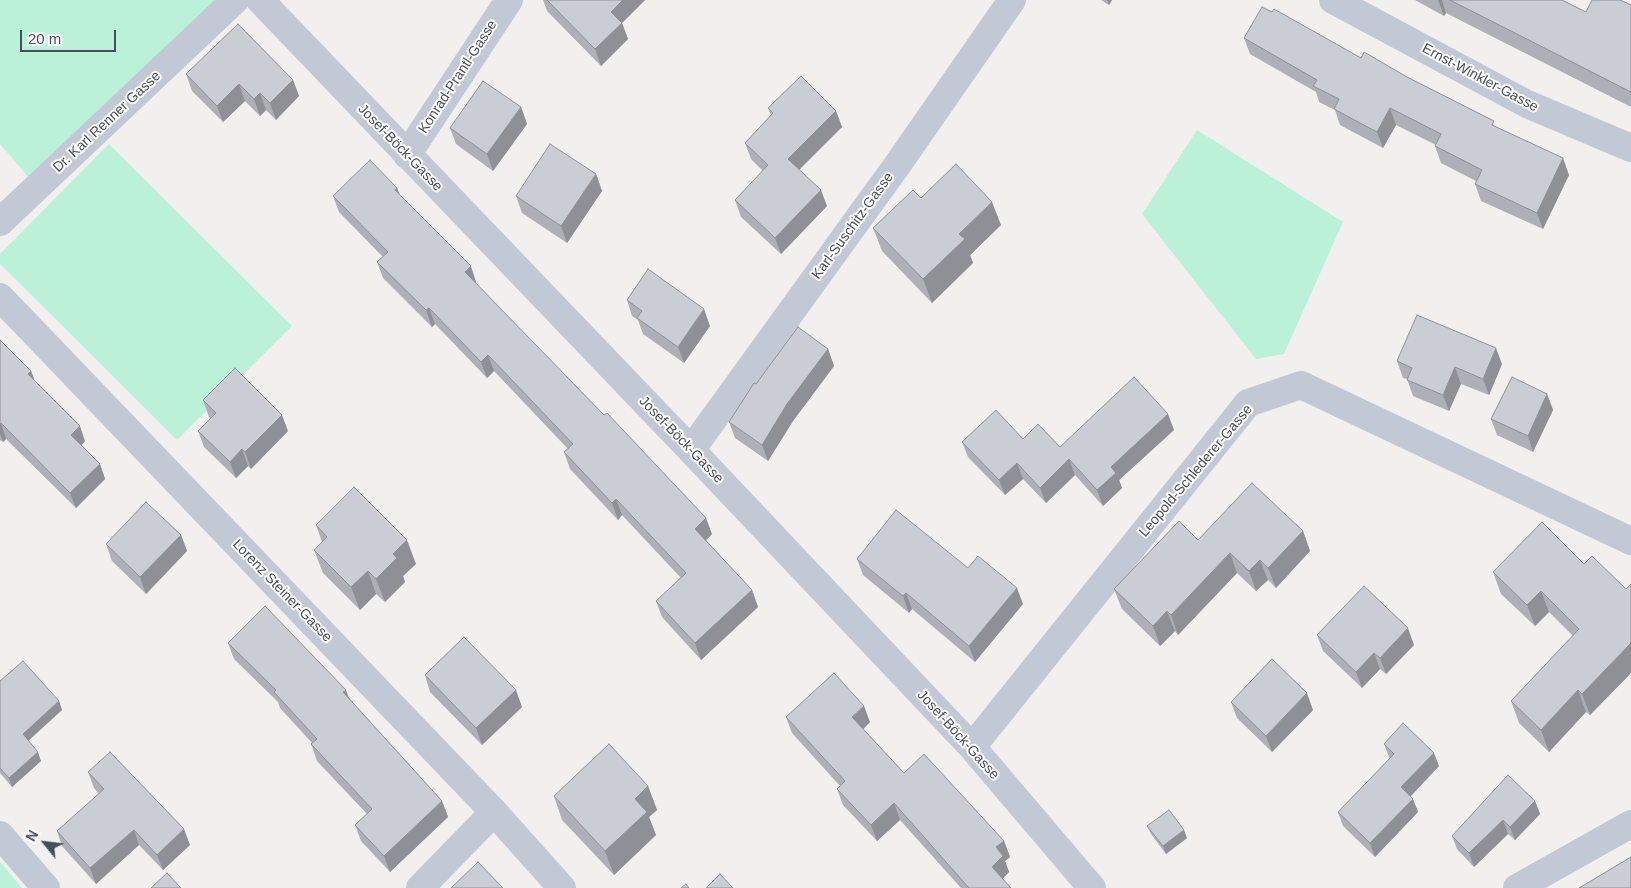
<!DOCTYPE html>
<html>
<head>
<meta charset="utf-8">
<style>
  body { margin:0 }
  #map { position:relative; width:1631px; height:888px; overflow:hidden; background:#f2efef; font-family:Helvetica,sans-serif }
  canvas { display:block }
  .north { position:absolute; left:20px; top:818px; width:50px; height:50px; -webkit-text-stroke:4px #fff; paint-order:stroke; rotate:299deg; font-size:14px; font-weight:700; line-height:20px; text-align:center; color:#464f5d }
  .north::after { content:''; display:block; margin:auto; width:18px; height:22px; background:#464f5d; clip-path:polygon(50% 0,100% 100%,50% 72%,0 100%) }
  .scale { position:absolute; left:20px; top:30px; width:96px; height:22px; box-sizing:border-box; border:2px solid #464f5d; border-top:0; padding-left:6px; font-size:15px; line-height:18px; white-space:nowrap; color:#464f5d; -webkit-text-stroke:4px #fff; paint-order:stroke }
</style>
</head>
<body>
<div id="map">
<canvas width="1631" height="888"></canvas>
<div class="north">N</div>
<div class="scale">20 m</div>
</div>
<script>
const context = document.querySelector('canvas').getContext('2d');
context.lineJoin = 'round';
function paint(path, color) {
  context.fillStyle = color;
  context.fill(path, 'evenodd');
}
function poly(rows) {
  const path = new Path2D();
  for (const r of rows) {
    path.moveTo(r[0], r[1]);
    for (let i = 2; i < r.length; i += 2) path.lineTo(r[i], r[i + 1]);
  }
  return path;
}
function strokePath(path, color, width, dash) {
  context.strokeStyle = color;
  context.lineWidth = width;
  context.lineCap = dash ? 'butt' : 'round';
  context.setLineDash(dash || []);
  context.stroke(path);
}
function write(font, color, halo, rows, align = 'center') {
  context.font = font + ' Helvetica,sans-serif';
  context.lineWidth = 4;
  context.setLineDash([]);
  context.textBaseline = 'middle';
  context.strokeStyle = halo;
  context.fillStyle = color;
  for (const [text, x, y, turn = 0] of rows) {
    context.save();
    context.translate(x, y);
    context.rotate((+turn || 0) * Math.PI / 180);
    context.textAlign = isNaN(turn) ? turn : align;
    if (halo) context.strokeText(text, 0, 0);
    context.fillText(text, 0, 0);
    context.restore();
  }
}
paint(poly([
  [0,0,216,0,30,179,0,144],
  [1197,130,1343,222,1284,354,1256,359,1142,214],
  [109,144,292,326,177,440,0,264,0,254],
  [0,862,22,888,0,888]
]), '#bcf1d9');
strokePath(poly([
  [260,0,691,450,972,747,1092,888],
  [1333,0,1527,104,1631,148],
  [407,155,509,0],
  [0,222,235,0],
  [0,297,494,812,562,888],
  [691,450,898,164,1012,0],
  [972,747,1248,403,1301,385,1631,541],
  [0,835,46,888],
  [420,888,494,812],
  [1517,888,1631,824]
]), '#c2c9d5', 28);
paint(poly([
  [543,0,645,0,622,23,628,39,601,66,547,11],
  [1101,0,1112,0,1109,5],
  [1415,0,1562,0,1586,12,1631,5,1631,107,1446,13,1444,16],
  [1244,38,1361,58,1407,77,1496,127,1569,175,1543,229,1481,201,1475,184,1476,181,1441,163,1435,146,1436,145,1396,125,1383,148,1340,125,1335,110,1319,102,1316,92,1250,54],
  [186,74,293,80,299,96,276,120,266,110,260,116,245,101,223,122,192,91],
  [521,107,527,124,493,171,456,144,450,128],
  [768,108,836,111,842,127,799,169,827,206,781,254,741,217,735,200,763,171,751,159,745,143,771,115],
  [596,174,602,191,567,243,522,213,516,196],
  [397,188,400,196,476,282,476,283,712,534,706,540,752,590,758,607,701,660,662,617,656,601,681,578,622,515,618,520,570,469,564,452,568,449,494,371,487,378,435,324,432,327,383,278,377,262,383,257,339,212,333,196],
  [921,198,1001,225,970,255,973,263,932,303,882,251,873,228],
  [627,300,710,326,684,363,643,334,638,320,632,316],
  [0,340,31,371,35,381,85,441,82,445,100,464,105,479,76,508,6,439,3,442,0,440],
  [828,349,834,366,793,421,768,461,735,438,729,422,756,384],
  [1397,361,1502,364,1489,395,1461,384,1449,411,1413,396,1407,379,1403,378],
  [1547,394,1553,410,1533,452,1497,435,1491,419],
  [203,400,288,431,251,469,248,466,236,478,204,447,198,431,210,418,209,417],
  [1174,430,1119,480,1122,488,1103,506,1075,475,1046,503,1023,479,1005,495,968,457,962,442,1023,439,1060,447],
  [316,525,416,564,403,576,405,582,385,602,376,594,360,610,323,573,314,550,322,542],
  [1303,531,1310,551,1276,588,1268,580,1256,591,1237,573,1178,635,1175,631,1160,646,1122,609,1114,589,1198,540],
  [181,535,187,551,146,594,112,561,106,544],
  [857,559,968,568,1023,604,975,662,912,609,909,613,863,575],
  [1584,564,1626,589,1631,584,1631,673,1590,715,1586,712,1549,752,1519,723,1511,701,1573,636,1549,612,1535,626,1501,594,1493,572],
  [1317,635,1414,645,1386,674,1380,669,1362,688,1323,651],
  [228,643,349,698,442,801,448,817,390,872,361,841,355,825,367,814,317,761,311,744,312,743,280,708,278,702,234,659],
  [425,675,522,707,482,745,430,692],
  [0,681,59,701,62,710,28,740,41,761,12,787,0,773],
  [1231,702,1313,710,1272,752,1237,718],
  [786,717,870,722,863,729,904,773,1004,841,1010,857,1005,861,1009,872,1002,879,1011,888,961,888,900,820,877,841,843,805,837,789,840,786,792,733],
  [1384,744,1439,766,1411,796,1418,812,1375,857,1343,826,1338,812,1390,759,1389,757],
  [88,772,190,845,163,870,139,845,96,884,62,846,57,831,99,794,94,788],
  [648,786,657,810,649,817,656,835,614,875,562,820,554,796],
  [1535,801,1540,814,1515,840,1508,834,1474,867,1457,849,1452,836],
  [1147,826,1187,838,1166,854,1151,834]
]), '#afb0b7');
paint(poly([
  [623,0,645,0,622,23,628,39,601,66,595,49,611,12],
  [1107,0,1112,0,1109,5],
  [1438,0,1442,0,1446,13,1444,16],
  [293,80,299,96,276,120,270,103],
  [239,84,245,101,223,122,217,106],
  [260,93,266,110,260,116,254,99],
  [521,107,527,124,493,171,487,154],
  [1390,108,1396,125,1383,148,1377,132],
  [836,111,842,127,794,175,788,159],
  [1563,158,1569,175,1543,229,1537,213],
  [596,174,602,191,567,243,561,226],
  [397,188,403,204,395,190],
  [821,190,827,206,781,254,775,238],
  [992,202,1001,225,970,255,973,263,932,303,923,279,959,234],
  [471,266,476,282,471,288,465,272],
  [429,308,435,324,432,327,426,310],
  [704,309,710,326,684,363,678,347],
  [1496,348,1502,364,1489,395,1483,379],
  [828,349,834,366,793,421,768,461,762,445,787,404],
  [488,355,494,371,487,378,481,362],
  [1455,367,1461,384,1449,411,1443,395],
  [31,371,37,387,28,374],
  [1547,394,1553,410,1533,452,1528,436],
  [1168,414,1174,430,1119,480,1122,488,1103,506,1097,490,1111,467],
  [282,415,288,431,251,469,245,452],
  [1,423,6,439,3,442,0,434,0,424],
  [80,426,85,441,77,450,71,435],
  [242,449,248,466,236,478,230,462],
  [1069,459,1075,475,1046,503,1040,488],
  [1017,463,1023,479,1005,495,999,480],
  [100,464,105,479,76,508,70,493],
  [616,499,622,515,618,520,612,503],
  [706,518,712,534,701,545,695,529],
  [1303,531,1310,551,1276,588,1268,568],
  [181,535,187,551,146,594,140,577],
  [407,540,416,564,403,576,405,582,385,602,376,579,393,554],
  [1230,553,1237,573,1178,635,1171,615],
  [1260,560,1268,580,1256,591,1249,571],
  [368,571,376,594,360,610,351,587],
  [1017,588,1023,604,975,662,969,646],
  [752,590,758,607,701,660,695,643],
  [1541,591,1549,612,1535,626,1527,605],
  [906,593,912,609,909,613,903,596],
  [1167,611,1175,631,1160,646,1153,626],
  [1408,628,1414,645,1386,674,1380,658],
  [1631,643,1631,673,1590,715,1582,694],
  [1374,653,1380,669,1362,688,1356,672],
  [346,690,352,706,343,692],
  [516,690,522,707,482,745,476,728],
  [1578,690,1586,712,1549,752,1541,730],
  [1307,693,1313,710,1272,752,1266,736],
  [59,701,62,710,26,743,23,734],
  [864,706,870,722,858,734,852,717],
  [38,752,41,761,12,787,9,778],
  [1434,753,1439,766,1406,801,1401,787],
  [648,786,657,810,649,817,656,835,614,875,605,851,635,799],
  [1413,799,1418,812,1375,857,1370,843],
  [442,801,448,817,390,872,384,856],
  [1535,801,1540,814,1515,840,1510,827],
  [894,803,900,820,877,841,871,825],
  [1503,820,1508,834,1474,867,1469,853],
  [184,829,190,845,163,870,157,855],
  [134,830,139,845,96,884,90,868],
  [1184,830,1187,838,1166,854,1163,846],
  [1004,841,1010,857,1005,861,1009,872,998,883,992,867,996,847]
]), '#8e9095');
const building = poly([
  [547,0,623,0,611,12,622,23,595,49,547,0],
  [1450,0,1562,0,1586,12,1592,0,1620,0,1631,5,1631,92,1450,0],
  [1262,7,1272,12,1274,9,1361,58,1364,52,1407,77,1494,121,1492,125,1563,158,1537,213,1475,184,1482,170,1435,146,1441,134,1390,108,1377,132,1334,109,1339,99,1313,86,1317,80,1244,38,1262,7],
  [238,24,293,80,270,103,260,93,254,99,239,84,217,106,186,74,238,24],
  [801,76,836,111,788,159,821,190,775,238,735,200,768,165,745,143,773,113,768,108,801,76],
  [483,81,521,107,487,154,450,128,483,81],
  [550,144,596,174,561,226,516,196,550,144],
  [370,160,397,188,395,190,471,266,465,272,604,415,607,413,706,518,695,529,752,590,695,643,656,601,686,573,616,499,612,503,564,452,573,444,488,355,481,362,429,308,426,310,377,262,388,252,333,196,370,160],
  [956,164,992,202,959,234,965,239,923,279,873,228,913,190,921,198,956,164],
  [648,269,704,309,678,347,637,318,642,311,627,300,648,269],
  [1417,315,1496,348,1483,379,1455,367,1443,395,1407,380,1412,368,1397,361,1417,315],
  [798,327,828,349,787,404,762,445,729,422,754,383,756,384,798,327],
  [0,340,31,371,28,374,80,426,71,435,100,464,70,493,1,423,0,424,0,340],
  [235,368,282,415,245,452,242,449,230,462,198,431,216,413,203,400,235,368],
  [1134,377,1168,414,1111,467,1116,473,1097,490,1069,459,1040,488,1017,463,999,480,962,442,996,410,1023,439,1038,424,1060,447,1134,377],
  [1512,377,1547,394,1528,436,1491,419,1512,377],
  [1252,483,1303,531,1268,568,1260,560,1249,571,1230,553,1171,615,1167,611,1153,626,1114,589,1179,521,1198,540,1252,483],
  [354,487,407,540,393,554,397,558,376,579,368,571,351,587,314,550,327,537,316,525,354,487],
  [146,502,181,535,140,577,106,544,146,502],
  [896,510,968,568,978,556,1017,588,969,646,906,593,903,596,857,559,896,510],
  [1542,522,1584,564,1592,556,1626,589,1631,584,1631,643,1582,694,1578,690,1541,730,1511,701,1579,629,1541,591,1527,605,1493,572,1542,522],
  [1364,586,1408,628,1380,658,1374,653,1356,672,1317,635,1364,586],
  [265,606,346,690,343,692,442,801,384,856,355,825,372,809,311,744,317,739,274,692,276,690,228,643,265,606],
  [464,637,516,690,476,728,425,675,464,637],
  [1272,659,1307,693,1266,736,1231,702,1272,659],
  [23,661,59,701,23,734,38,752,9,778,0,768,0,681,23,661],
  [834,673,864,706,852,717,904,773,924,754,1004,841,996,847,1003,856,992,867,1011,888,969,888,894,803,871,825,837,789,845,781,786,717,834,673],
  [1403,723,1434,753,1401,787,1413,799,1370,843,1338,812,1394,754,1384,744,1403,723],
  [609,744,648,786,635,799,647,812,605,851,554,796,609,744],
  [110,752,184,829,157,855,134,830,90,868,57,831,104,789,88,772,110,752],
  [1508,775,1535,801,1510,827,1503,820,1469,853,1452,836,1508,775],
  [1169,810,1184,830,1163,846,1147,826,1169,810],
  [1631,857,1631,888,1579,888,1631,857],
  [478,862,503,888,451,888,478,862],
  [167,873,181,888,151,888,167,873],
  [720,874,733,888,706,888,720,874],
  [686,884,689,888,681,888,686,884]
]);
paint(building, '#cbcdd5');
strokePath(building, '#8e9095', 1);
write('14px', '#464f5d', '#fff', [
  ["Konrad-Prantl-Gasse",458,77,-57],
  ["Ernst-Winkler-Gasse",1480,78,28],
  ["Dr. Karl Renner Gasse",107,122,-43],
  ["Josef-Böck-Gasse",400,148,46],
  ["Karl-Suschitz-Gasse",853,226,-54],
  ["Josef-Böck-Gasse",681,440,46],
  ["Leopold-Schlederer-Gasse",1196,471,-50],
  ["Lorenz Steiner-Gasse",282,591,46],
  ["Josef-Böck-Gasse",958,735,48]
]);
</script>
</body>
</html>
